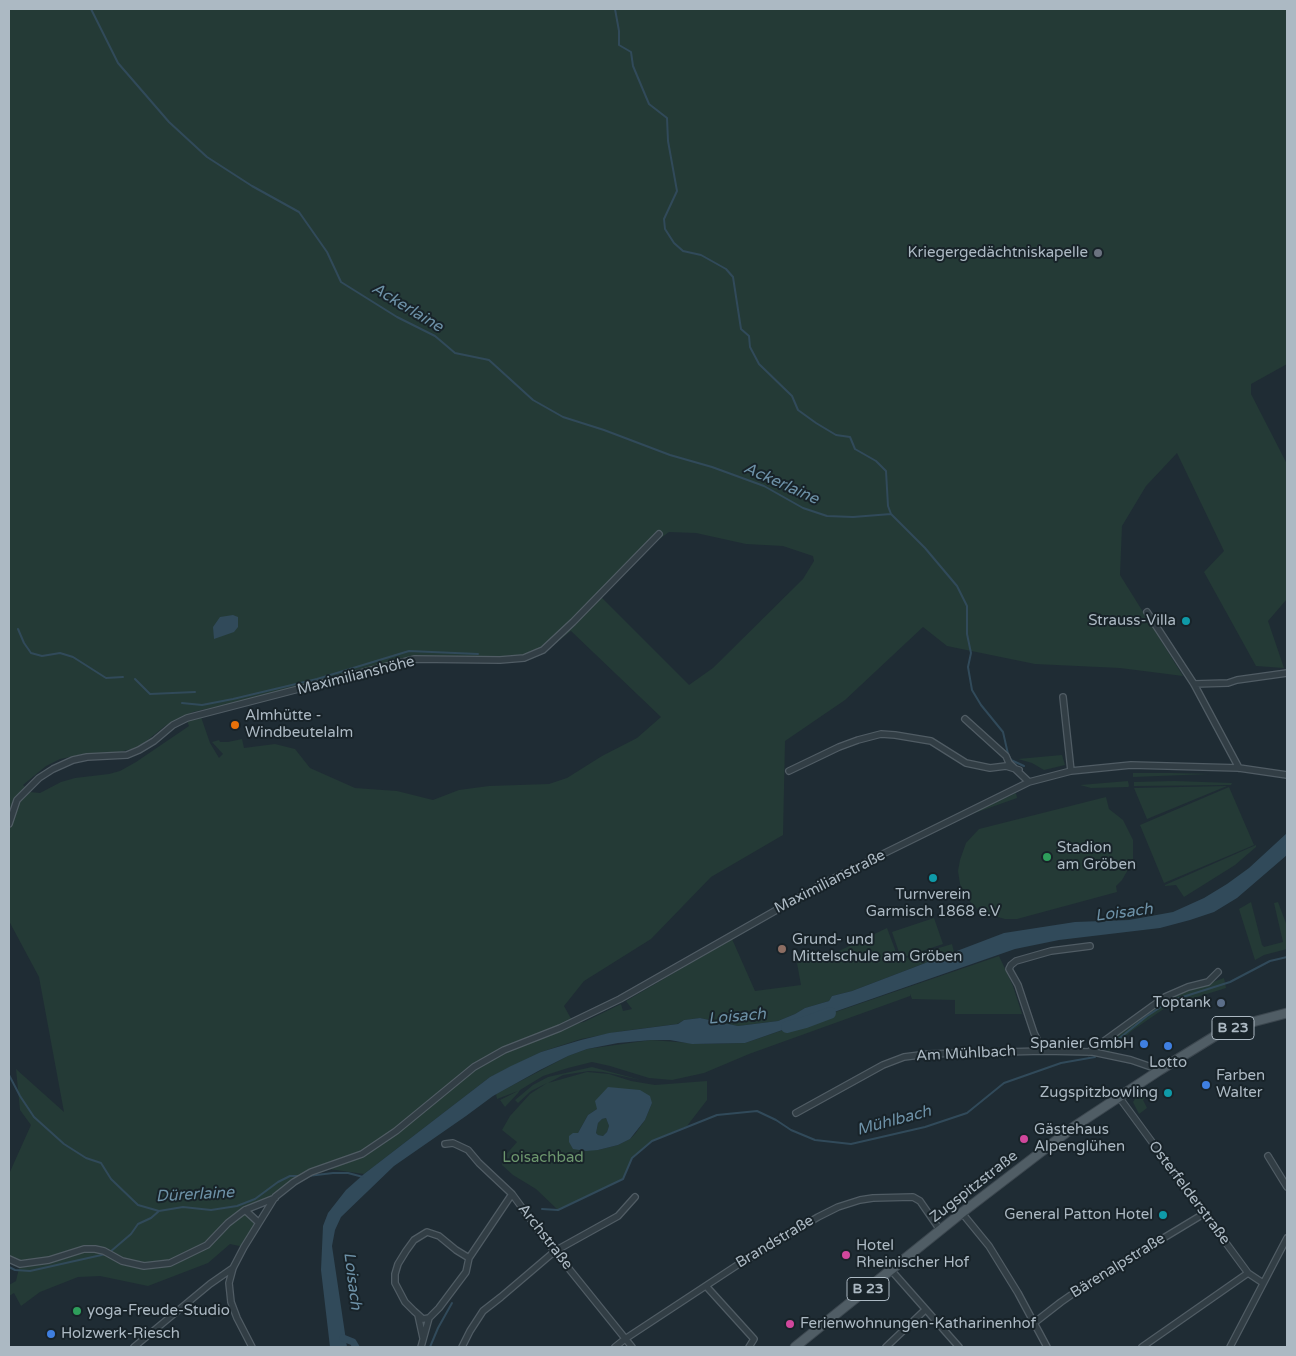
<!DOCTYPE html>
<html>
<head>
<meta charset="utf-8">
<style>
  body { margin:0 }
  #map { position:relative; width:1296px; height:1356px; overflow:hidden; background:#1f2c34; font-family:"Varela Round",sans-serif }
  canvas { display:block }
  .frame { position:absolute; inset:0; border:10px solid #acb9c3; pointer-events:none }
</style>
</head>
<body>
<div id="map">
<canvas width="1296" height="1356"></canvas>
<div class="frame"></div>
</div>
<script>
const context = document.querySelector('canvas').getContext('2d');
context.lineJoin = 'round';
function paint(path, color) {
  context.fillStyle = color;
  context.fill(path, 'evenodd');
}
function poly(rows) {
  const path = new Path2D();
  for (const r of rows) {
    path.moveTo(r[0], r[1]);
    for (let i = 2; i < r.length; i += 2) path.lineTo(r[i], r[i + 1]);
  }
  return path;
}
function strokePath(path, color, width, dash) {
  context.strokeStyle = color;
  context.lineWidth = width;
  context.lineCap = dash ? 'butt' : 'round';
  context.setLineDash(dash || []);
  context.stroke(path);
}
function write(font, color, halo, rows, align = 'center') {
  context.font = font + ' "Varela Round",sans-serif';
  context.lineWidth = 4;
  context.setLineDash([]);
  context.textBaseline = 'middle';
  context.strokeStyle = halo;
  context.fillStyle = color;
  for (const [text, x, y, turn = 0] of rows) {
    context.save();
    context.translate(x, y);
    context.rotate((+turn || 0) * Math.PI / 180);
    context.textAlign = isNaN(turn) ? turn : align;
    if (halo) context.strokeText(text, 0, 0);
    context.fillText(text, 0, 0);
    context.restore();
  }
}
paint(poly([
  [9,9,1287,9,1287,364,1251,384,1251,394,1287,464,1287,599,1268,621,1284,668,1256,666,1204,572,1224,551,1177,453,1146,486,1122,526,1120,575,1183,676,1120,668,1035,664,947,646,923,627,845,700,785,741,783,835,711,877,651,939,584,981,564,1006,574,1024,584,1022,621,1004,623,1011,632,1009,626,1001,732,939,755,991,801,985,797,963,839,951,887,928,899,960,952,944,954,952,852,991,832,996,829,1001,805,1008,795,1014,778,1021,738,1026,700,1018,684,1020,677,1024,623,1031,581,1039,541,1052,490,1077,364,1174,322,1168,311,1172,275,1197,245,1210,258,1222,244,1247,230,1244,208,1263,148,1286,100,1276,78,1277,40,1292,21,1306,14,1293,9,1296,9,1285,16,1281,20,1264,9,1259,9,1174,31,1125,20,1110,16,1069,64,1112,39,977,9,921],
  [669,532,696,533,746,544,783,546,813,556,814,561,803,579,713,668,689,685,601,597,654,543],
  [571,631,661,717,637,738,602,756,567,778,549,784,489,786,459,790,433,800,397,791,355,788,310,768,295,749,275,744,244,748,242,739,228,742,220,742,219,740,212,742,223,754,219,758,210,743,201,717,187,721,189,726,136,762,120,771,109,774,75,778,61,782,40,793,30,792,23,785,46,766,60,759,85,754,115,753,132,749,144,743,165,726,193,712,331,680,410,657,492,658,513,655,532,659,542,654],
  [1062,755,1065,765,1044,770,1032,763,1018,759],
  [1133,773,1173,773,1210,774,1133,777],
  [1128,781,1129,786,1128,787,1091,788,1080,785],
  [1174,781,1232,783,1231,785,1134,786,1134,782],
  [1227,786,1147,819,1134,788],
  [1229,787,1254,845,1164,883,1140,825],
  [1016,793,1017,798,969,815,969,814],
  [1106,797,1109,809,1123,820,1133,840,1133,861,1122,880,1116,886,1117,892,1017,919,1005,919,980,912,965,896,960,884,958,871,960,860,966,843,979,829],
  [1256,845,1256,847,1235,865,1184,897,1176,885,1165,886,1165,885],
  [1251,902,1262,945,1264,947,1283,942,1274,903,1278,902,1287,926,1287,949,1264,955,1255,960,1239,909],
  [934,918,943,944,901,958,892,932],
  [999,956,1013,986,1022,1014,955,1014,955,1000,912,999,910,994,910,996,749,1054,704,1073,672,1080,649,1078,610,1066,592,1062,568,1068,543,1076,520,1090,518,1093,505,1107,500,1100,518,1091,497,1099,496,1094,568,1056,587,1049,651,1040,703,1044,745,1043],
  [1224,978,1226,988,1168,1006,1133,1030,1109,1051,1099,1047,1168,998],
  [592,1067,641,1080,603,1072,589,1071,563,1075,548,1083,587,1072,609,1074,631,1081,655,1085,707,1081,707,1100,687,1126,652,1141,632,1158,623,1179,558,1210,536,1189,513,1175,502,1165,503,1158,517,1142,502,1130,510,1116,530,1094,547,1083,531,1091,518,1103,515,1100,533,1085,548,1077],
  [652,1103,645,1120,635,1134,630,1139,618,1145,598,1150,573,1133,578,1133,588,1115,597,1109],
  [1146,1089,1150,1095,1143,1100,1147,1108,1139,1114,1133,1102,1137,1096],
  [606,1118,609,1126,607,1132,603,1136,598,1135,596,1133,598,1123,602,1119]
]), '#243a36');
paint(poly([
  [233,615,238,617,238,627,234,632,214,639,213,627,220,617],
  [1287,833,1287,855,1237,898,1214,912,1190,920,1160,928,1059,940,1015,949,745,1043,692,1044,670,1040,651,1040,618,1043,587,1049,568,1056,540,1070,493,1096,466,1116,394,1166,341,1217,335,1230,332,1246,347,1347,330,1347,321,1270,323,1226,328,1213,346,1190,364,1174,490,1077,511,1066,541,1052,581,1040,609,1033,678,1024,684,1020,700,1018,738,1026,778,1021,795,1014,805,1008,829,1001,832,996,852,991,1004,933,1075,922,1129,920,1173,912,1204,898,1227,884,1249,868],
  [608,1087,640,1090,650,1096,652,1103,645,1120,630,1139,618,1145,598,1150,586,1151,573,1149,569,1142,569,1136,573,1133,578,1133,588,1115,597,1109,595,1101],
  [606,1118,609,1126,607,1132,603,1136,598,1135,596,1133,598,1123,602,1119]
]), '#314a5a');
strokePath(poly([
  [91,9,118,63,169,122,207,157,252,186,299,212,327,252,341,282,397,317,435,336,455,353,489,360,533,400,563,417,604,430,670,455,712,467,764,486,803,508,827,516,853,517,891,514],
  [615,9,619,31,619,45,631,52,633,66,649,104,667,118,668,141,677,191,664,219,665,229,674,243,683,251,701,255,726,269,733,277,741,329,749,336,750,347,759,364,792,396,798,410,816,423,836,435,850,437,855,449,876,461,886,471,888,506,891,514,925,548,957,586,967,606,967,634,971,653,968,667,972,690,981,705,1003,732,1008,754,1011,760,1024,766],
  [18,629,24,643,31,653,42,656,60,653,73,657,106,678,123,677],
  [135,679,150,694,195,692],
  [182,703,202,705,233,699,317,679,409,651,478,654],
  [1106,1049,1147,1016,1170,1001,1230,982,1270,961,1287,957],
  [9,1075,20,1096,34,1117,64,1144,86,1158,101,1163,111,1179,138,1205,159,1211,183,1207,211,1210,237,1206,255,1199,278,1182,290,1176,301,1176],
  [308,1176,333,1173,348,1173,363,1177],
  [542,1209,558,1210,623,1179,632,1158,652,1141,717,1115,757,1111,776,1120,791,1130,815,1140,851,1144,925,1127,967,1113,1004,1083,1061,1063,1095,1057],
  [110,1252,131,1234,138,1224,151,1218,159,1211],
  [9,1267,15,1270,30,1271,106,1254],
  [430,1347,438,1328,452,1303]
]), '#314a5a', 2);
strokePath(poly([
  [343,1338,353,1342,356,1347]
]), '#314a5a', 7);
strokePath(poly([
  [787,1027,806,1022,830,1013]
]), '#314a5a', 12);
const street = poly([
  [1147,612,1194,684,1239,768],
  [1194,684,1228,683,1237,680,1287,673],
  [1063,697,1071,771],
  [965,719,1006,756,1009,763,1029,782],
  [789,771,839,747,858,740,881,734,895,735,931,741,966,763,990,768,1006,766,1019,770],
  [9,824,17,800,39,778,53,769,73,760,87,757,127,755,139,750,154,741,173,725,187,718,414,659,500,660,524,658,543,650,573,622,659,534],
  [1043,1051,1034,1033,1018,985,1009,969,1011,965,1016,961,1051,951,1090,946],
  [1089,1052,1165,997,1188,987,1208,982,1218,972],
  [1119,1097,1248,1273,1263,1283],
  [796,1113,883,1065,904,1057,928,1054,1043,1051,1093,1052,1131,1060,1160,1070],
  [445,1144,453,1143,468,1150,479,1163,512,1194,545,1239,632,1347],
  [1268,1156,1287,1187],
  [245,1210,258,1222],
  [962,1213,989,1246,1018,1293,1047,1347],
  [469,1258,466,1272,439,1308,429,1318,423,1319,414,1311,405,1302,395,1283,395,1274,398,1264,406,1251,414,1240,427,1232,439,1236,456,1250,469,1258,512,1194],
  [9,1259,20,1264,49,1260,84,1249,95,1249,104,1251,122,1261,144,1266,170,1263,207,1245,228,1223,245,1210,275,1198],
  [891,1270,959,1347],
  [706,1286,754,1339,749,1347],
  [418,1315,423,1338],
  [1034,1323,1061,1302,1084,1286,1205,1213],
  [134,1347,210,1284,233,1268],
  [252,1347,237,1318,231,1302,229,1283,233,1268,244,1247,275,1197,294,1182,311,1172,362,1154,396,1131,474,1067,504,1050,560,1028,620,999,824,883,1029,782,1071,771,1131,765,1239,768,1287,775],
  [421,1347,429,1318],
  [462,1347,470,1331,483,1311,501,1297,555,1251,618,1216,635,1197],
  [615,1347,625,1339,742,1262,818,1217,838,1207,860,1200,873,1198,913,1197,920,1201,940,1230],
  [886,1347,925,1310],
  [1142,1347,1248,1273],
  [1230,1347,1287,1238]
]);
const primary = poly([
  [795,1347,964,1211,1075,1126,1160,1070,1215,1036,1241,1025,1287,1013]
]);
strokePath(street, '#505c64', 8);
strokePath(primary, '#3c474f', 11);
strokePath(street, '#323e45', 5.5);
strokePath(primary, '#505d65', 9);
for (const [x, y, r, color] of [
  [1098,253,5,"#6b7280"],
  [1186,621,5,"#0f9aa8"],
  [235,725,5,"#e8710a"],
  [1047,857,5,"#2e9e5b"],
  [933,878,5,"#0f9aa8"],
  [782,949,5,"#8d6e63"],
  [1221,1003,5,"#5c6f8a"],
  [1144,1044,5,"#3f7fe0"],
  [1168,1046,5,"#3f7fe0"],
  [1206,1085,5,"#3f7fe0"],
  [1168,1093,5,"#0f9aa8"],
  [1024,1139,5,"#d1479c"],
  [1163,1215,5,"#0f9aa8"],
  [846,1255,5,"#d1479c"],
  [77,1311,5,"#2e9e5b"],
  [790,1324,5,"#d1479c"],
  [51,1334,5,"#3f7fe0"]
]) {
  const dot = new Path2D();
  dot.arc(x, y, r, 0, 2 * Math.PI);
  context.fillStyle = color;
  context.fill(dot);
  strokePath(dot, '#182329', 2);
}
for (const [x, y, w] of [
  [1233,1028,42],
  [868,1289,42]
]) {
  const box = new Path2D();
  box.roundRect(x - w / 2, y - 11.5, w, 23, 4);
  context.fillStyle = '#182329';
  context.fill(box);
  strokePath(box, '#acb9c3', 1);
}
write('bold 14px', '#acb9c3', null, [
  ["B 23",1233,1028],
  ["B 23",868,1289]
]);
write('15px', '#acb9c3', '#182329', [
  ["Kriegergedächtniskapelle",1088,253,"right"],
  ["Strauss-Villa",1176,621,"right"],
  ["Almhütte -",245,716],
  ["Windbeutelalm",245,733],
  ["Stadion",1057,848],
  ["am Gröben",1057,865],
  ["Turnverein",933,895,"center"],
  ["Garmisch 1868 e.V",933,912,"center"],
  ["Grund- und",792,940],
  ["Mittelschule am Gröben",792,957],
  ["Toptank",1211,1003,"right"],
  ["Spanier GmbH",1134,1044,"right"],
  ["Lotto",1168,1063,"center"],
  ["Farben",1216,1076],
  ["Walter",1216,1093],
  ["Zugspitzbowling",1158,1093,"right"],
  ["Gästehaus",1034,1130],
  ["Alpenglühen",1034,1147],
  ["General Patton Hotel",1153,1215,"right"],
  ["Hotel",856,1246],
  ["Rheinischer Hof",856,1263],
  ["yoga-Freude-Studio",87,1311],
  ["Ferienwohnungen-Katharinenhof",800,1324],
  ["Holzwerk-Riesch",61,1334]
], 'left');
write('15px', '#acb9c3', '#182329', [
  ["Maximilianshöhe",356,676,-14],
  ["Maximilianstraße",830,882,-27],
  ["Am Mühlbach",966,1054,-3],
  ["Zugspitzstraße",974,1187,-38],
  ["Osterfelderstraße",1189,1193,53],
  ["Archstraße",545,1237,52],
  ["Brandstraße",775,1242,-31],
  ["Bärenalpstraße",1118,1266,-32]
]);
write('15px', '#6d976e', '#182329', [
  ["Loisachbad",543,1158]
]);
write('italic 16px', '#6d91a7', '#182329', [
  ["Ackerlaine",407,308,31],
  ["Ackerlaine",781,484,24],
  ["Loisach",1124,913,-7],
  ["Loisach",737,1017,-5],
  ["Mühlbach",894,1121,-15],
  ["Dürerlaine",195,1195,-3],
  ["Loisach",352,1281,83]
]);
</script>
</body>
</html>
